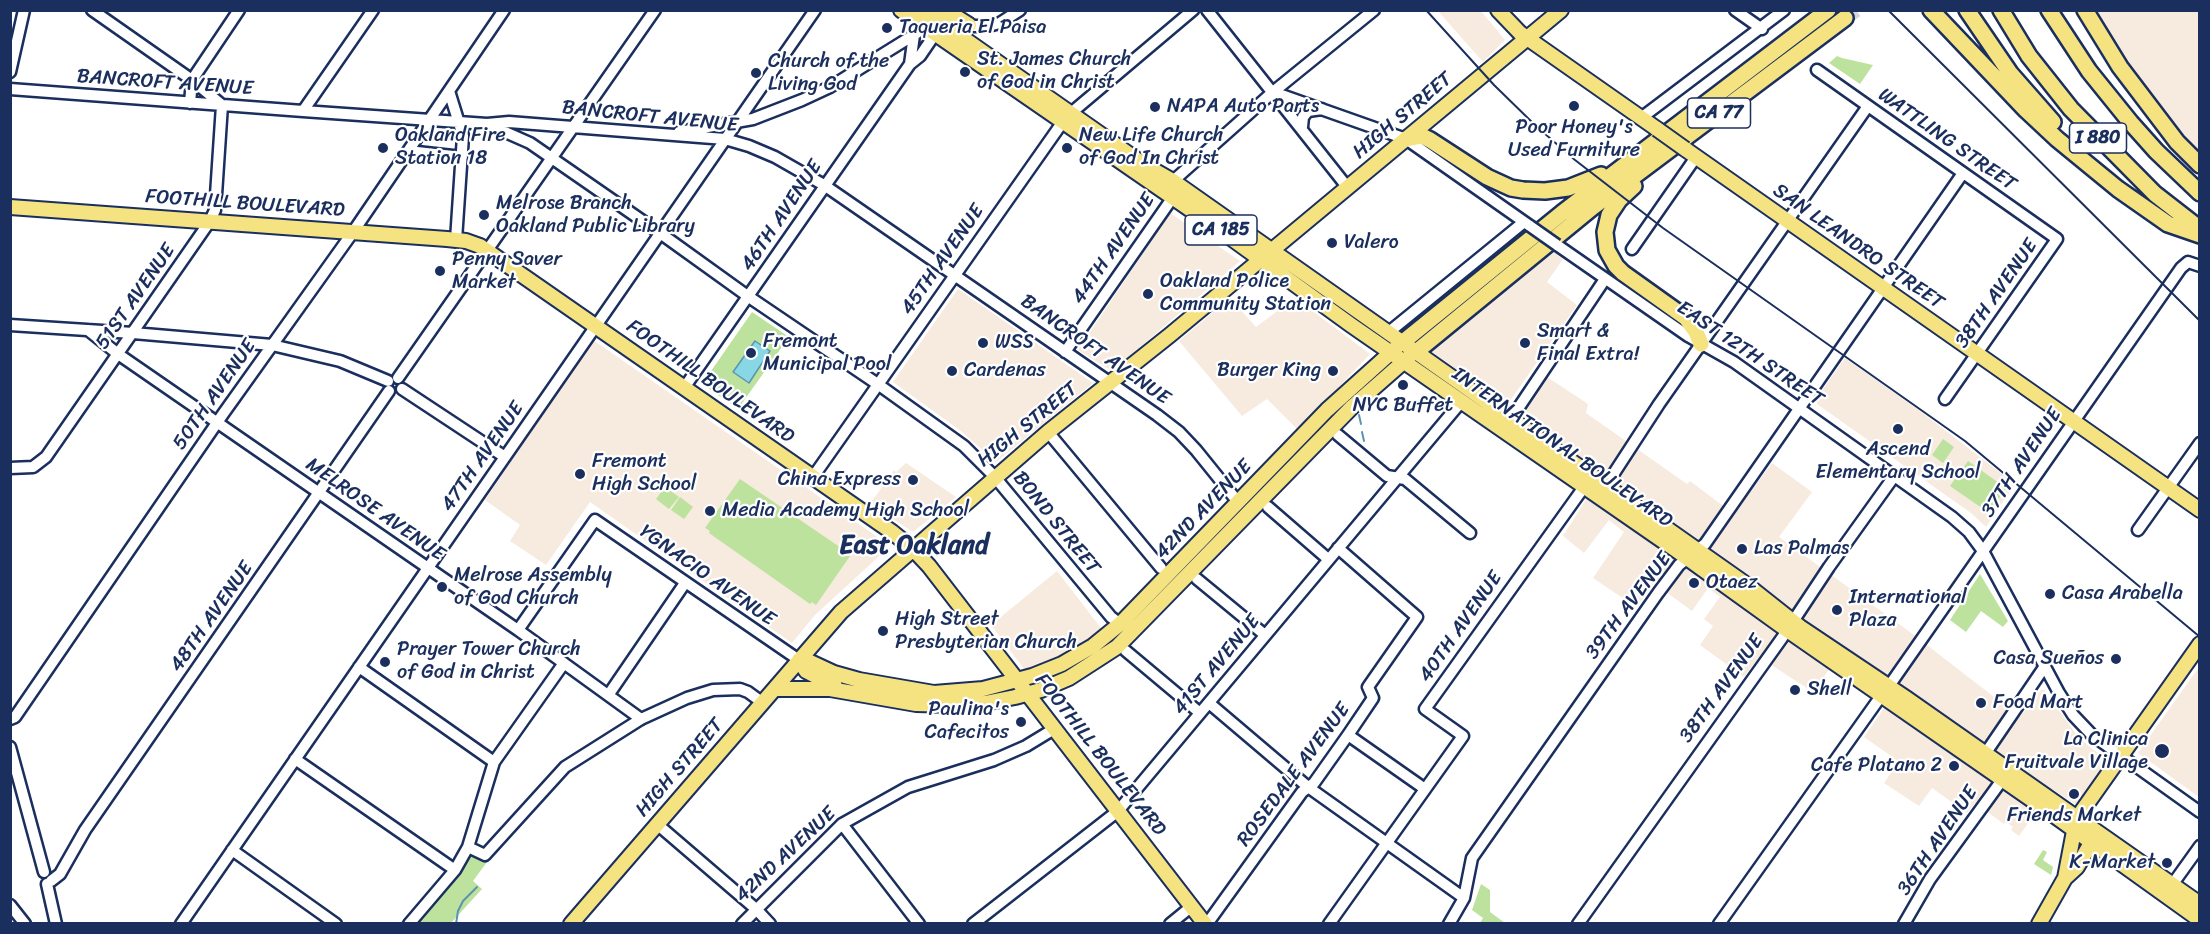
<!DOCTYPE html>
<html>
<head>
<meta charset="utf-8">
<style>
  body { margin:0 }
  #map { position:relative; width:2210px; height:934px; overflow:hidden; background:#fff; font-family:Sriracha,sans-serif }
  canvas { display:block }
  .frame { position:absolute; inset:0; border:12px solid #1b2f5e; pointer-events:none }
</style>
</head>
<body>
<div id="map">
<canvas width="2210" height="934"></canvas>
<div class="frame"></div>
</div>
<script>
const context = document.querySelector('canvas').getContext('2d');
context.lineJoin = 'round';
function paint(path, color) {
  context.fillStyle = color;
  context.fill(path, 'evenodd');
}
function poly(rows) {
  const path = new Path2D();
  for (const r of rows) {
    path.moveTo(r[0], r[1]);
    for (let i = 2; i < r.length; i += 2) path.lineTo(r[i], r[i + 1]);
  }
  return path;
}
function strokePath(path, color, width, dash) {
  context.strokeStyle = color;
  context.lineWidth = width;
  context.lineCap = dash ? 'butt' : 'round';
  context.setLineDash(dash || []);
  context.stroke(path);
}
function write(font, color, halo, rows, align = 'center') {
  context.font = font + ' Sriracha,sans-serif';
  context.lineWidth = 4.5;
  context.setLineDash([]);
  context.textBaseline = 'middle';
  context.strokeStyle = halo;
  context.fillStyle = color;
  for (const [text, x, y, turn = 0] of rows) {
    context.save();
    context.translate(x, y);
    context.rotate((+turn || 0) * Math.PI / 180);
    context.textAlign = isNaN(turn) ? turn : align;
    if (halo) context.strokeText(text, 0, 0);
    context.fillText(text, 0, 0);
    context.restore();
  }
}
paint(poly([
  [1438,11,1481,11,1505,40,1483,62],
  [2094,11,2199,11,2199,152,2157,104],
  [1170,213,1240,261,1112,371,1078,350],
  [1552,251,1563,259,1547,282,1577,305,1507,405,1429,350],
  [958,289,1093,383,996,462,961,431,893,382],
  [1230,298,1256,327,1295,298,1370,354,1298,430,1267,399,1242,416,1179,341],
  [593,340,876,536,887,549,815,615,792,643,590,502,546,565,510,541,520,525,485,500],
  [1845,358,1920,411,2015,484,1986,527,1971,513,1817,404,1816,399],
  [1547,377,1588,404,1586,413,1687,484,1690,481,1734,514,1772,463,1812,492,1779,537,1914,635,2020,717,2041,690,2044,690,2079,738,2108,761,2077,805,2052,789,2019,836,2011,830,2013,827,2006,822,2004,824,1975,803,1967,813,1932,788,1919,806,1884,783,1895,767,1891,763,1894,758,1864,737,1884,708,1830,668,1813,692,1759,657,1744,677,1700,645,1713,626,1704,619,1720,597,1708,588,1692,611,1654,583,1636,607,1593,578,1624,532,1609,520,1584,553,1563,536,1601,476,1520,417],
  [906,463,956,497,913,532,870,504,894,470,896,472],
  [1057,571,1101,628,1087,641,1065,655,1027,670,1024,669,991,625],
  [2199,667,2199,797,2138,753]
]), '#f7eadf');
paint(poly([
  [1837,56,1842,58,1873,65,1860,84,1829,63],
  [752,312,789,337,738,409,702,384],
  [1943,439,1954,447,1943,463,1932,455],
  [1968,461,2006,488,1989,513,1950,486],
  [740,479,847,552,850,556,816,605,812,602,810,604,709,533,710,531,705,528],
  [665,487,679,497,669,509,656,499],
  [680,497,693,507,684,519,671,510],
  [1980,574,2008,621,2003,627,1981,611,1966,632,1950,620],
  [2043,850,2047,852,2043,860,2053,867,2051,875,2034,864],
  [472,854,476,854,487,862,473,881,482,889,451,923,413,924,461,872],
  [1481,884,1490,890,1490,912,1505,923,1480,923,1483,918,1472,910]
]), '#bde29d');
const water = poly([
  [755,341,770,351,749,383,733,372,755,341]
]);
paint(water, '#88d7e5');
strokePath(water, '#5c94af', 1.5);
strokePath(poly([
  [1359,415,1361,424],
  [1362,432,1364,441],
  [456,924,458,911,463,901,477,887]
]), '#5c94af', 2);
strokePath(poly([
  [1845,18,1856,10]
]), '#d1d5df', 15, [15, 8]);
const minor = poly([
  [92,10,192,80,222,105],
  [1207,10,1348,188],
  [1735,10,1762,29],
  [961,26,988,26,1000,23,1020,10],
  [910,64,920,56,935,34],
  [1817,70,2057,239,1945,399],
  [10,72,24,10],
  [10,89,303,111,487,124,509,122,725,139,749,146,775,157,824,185,1157,415,1179,432,1196,450,1238,502],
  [449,91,463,136,456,240],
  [1273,92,1406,139,1530,226],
  [190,103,192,80,239,10],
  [303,111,373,10],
  [1071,113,1193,10],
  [1641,118,1784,10],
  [487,124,530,143,660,233,749,297,879,385,964,446,994,476,1111,617,1120,624],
  [1302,127,1303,117,1308,111,1322,109],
  [679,132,753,119,802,100,830,87,917,33],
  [408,151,462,157],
  [1173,181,1273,92,1374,10],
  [1557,245,1688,336,1734,362,1952,517,1969,532,1983,551,2059,693,2073,715,2092,735,2200,812],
  [1632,249,1696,157],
  [10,325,133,333,272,345,340,361,388,381],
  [88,330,118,354,518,630,641,719],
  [1389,332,1524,222],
  [1065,352,1173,197],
  [398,378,655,10],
  [684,388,910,64,914,35],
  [402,389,505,457],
  [1511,419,1605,279],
  [1048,432,1161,568],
  [1338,435,1387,476,1405,479,1470,533],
  [10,468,33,467,46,457,210,221,215,210,222,105],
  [813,477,1062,123],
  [1605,487,1659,404,1868,106],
  [1268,507,1328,559],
  [2138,530,2200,443],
  [1197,579,1265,635],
  [518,630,595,520,799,660],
  [1126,651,1200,713],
  [359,667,494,762],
  [1889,686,2181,268,2188,262,2200,266],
  [609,694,685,583],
  [1209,703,1308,787,1464,898],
  [10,719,15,717,223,414,353,232,504,10],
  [1348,735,1425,789],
  [10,747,44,872],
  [1985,754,2045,666],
  [295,759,455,870],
  [657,824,756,909,770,924],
  [842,824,919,924],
  [468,847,485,855,565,767,641,719,687,698,713,690,740,689,748,692,763,703],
  [232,850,336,924],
  [51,881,60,874,85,830,389,391],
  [47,884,56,924],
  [2172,885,2200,846],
  [10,905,25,924],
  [181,924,815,10],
  [409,924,455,870,468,847,494,762,564,663],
  [742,924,842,824,908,787,994,760,1026,746,1054,729],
  [973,924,1118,811,1461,402],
  [1170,924,1192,906],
  [1207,924,1302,792,1314,783,1348,735,1373,698,1368,687,1417,617,1338,548],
  [1329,924,1463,736,1425,709,1584,487],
  [1449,924,1464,898,1472,858,1658,593,1679,565,1705,544,1963,173],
  [1578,924,1782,638,1829,567,1895,475],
  [1719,924,1881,696],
  [1904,924,1930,879,2002,780]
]);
const major = poly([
  [901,10,1220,230,1351,325,1676,550,1780,625,2048,811,2200,920],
  [923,10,1143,164,1173,181,1747,585,1800,627,1906,698,2200,904],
  [945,10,969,25],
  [1498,10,1520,33,1657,129],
  [1685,149,2200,510],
  [10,207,447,239,466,241,480,246,892,532,913,549,929,566,1205,924],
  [799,660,806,660,834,673,859,680,934,693,983,689,1032,676,1062,664,1093,646,1120,624,1327,410,1396,348],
  [799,660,806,671,835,686],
  [775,689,830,689,916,704,952,705,985,703,1015,697,1041,690,1069,678,1117,647,1352,407,1409,357],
  [2065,878,2077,867,2091,843],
  [571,924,841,612,1048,432,1170,335,1561,10],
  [2039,924,2065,878,2074,831,2082,811,2200,644]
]);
const highway = poly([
  [1931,10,2026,110,2057,139,2118,189,2168,224,2200,235],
  [1967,10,2010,73,2053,122],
  [2001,10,2029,56,2071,109,2155,194,2200,229],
  [2049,10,2089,71,2131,123,2156,151,2200,193],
  [2085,10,2120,67,2177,142,2200,165],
  [1406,139,1422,136,1430,140,1487,177,1511,188,1523,190,1545,191,1568,188,1601,175],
  [1634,186,1619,200,1609,215,1605,232,1607,250,1616,266,1623,273,1686,318,1696,332,1701,344],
  [1403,342,1562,213,1828,10],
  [1416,352,1593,207,1845,18]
]);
strokePath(minor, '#1b2f5e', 15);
strokePath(major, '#1b2f5e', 18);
strokePath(highway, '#1b2f5e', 20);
strokePath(minor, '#fff', 10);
strokePath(major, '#f5e382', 14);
strokePath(highway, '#f5e382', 15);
strokePath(poly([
  [1426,10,1494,85,1536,126,1575,160,1663,228,1965,441,2200,637],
  [1888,10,2200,321]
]), '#1b2f5e', 2);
const minorBridge = poly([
  [1530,226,1557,245]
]);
const majorBridge = poly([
  [1657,129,1685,149]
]);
strokePath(minorBridge, '#1b2f5e', 15, []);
strokePath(majorBridge, '#1b2f5e', 18, []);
strokePath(minorBridge, '#fff', 10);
strokePath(majorBridge, '#f5e382', 14);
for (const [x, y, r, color] of [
  [887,28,6,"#1b2f5e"],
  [965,72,6,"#1b2f5e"],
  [756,73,6,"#1b2f5e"],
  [1574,106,6,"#1b2f5e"],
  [1155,107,6,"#1b2f5e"],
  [383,148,6,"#1b2f5e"],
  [1067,148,6,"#1b2f5e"],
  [484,215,6,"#1b2f5e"],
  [1332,243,6,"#1b2f5e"],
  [440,271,6,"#1b2f5e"],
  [1148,294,6,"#1b2f5e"],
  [983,343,6,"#1b2f5e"],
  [1525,343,6,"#1b2f5e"],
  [751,353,6,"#1b2f5e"],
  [952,371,6,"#1b2f5e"],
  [1333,371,6,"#1b2f5e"],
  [1403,385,6,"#1b2f5e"],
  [1898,429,6,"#1b2f5e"],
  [580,474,6,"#1b2f5e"],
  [913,480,6,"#1b2f5e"],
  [710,511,6,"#1b2f5e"],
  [1742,549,6,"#1b2f5e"],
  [1694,583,6,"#1b2f5e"],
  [442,587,6,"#1b2f5e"],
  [2050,594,6,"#1b2f5e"],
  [1837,610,6,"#1b2f5e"],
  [883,631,6,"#1b2f5e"],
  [2116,659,6,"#1b2f5e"],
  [385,662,6,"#1b2f5e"],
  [1795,690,6,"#1b2f5e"],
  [1981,703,6,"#1b2f5e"],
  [1021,722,6,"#1b2f5e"],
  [2162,751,8,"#1b2f5e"],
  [1954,766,6,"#1b2f5e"],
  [2074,794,6,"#1b2f5e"],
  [2167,863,6,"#1b2f5e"]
]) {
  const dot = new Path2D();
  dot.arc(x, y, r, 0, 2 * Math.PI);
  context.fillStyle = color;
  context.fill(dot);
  strokePath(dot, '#fff', 2);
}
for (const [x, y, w] of [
  [1719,113,63],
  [2098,138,57],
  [1221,230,72]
]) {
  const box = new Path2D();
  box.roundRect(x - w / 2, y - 15, w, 30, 4.5);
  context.fillStyle = '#fff';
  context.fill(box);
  strokePath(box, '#1b2f5e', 1.5);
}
write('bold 18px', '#1b2f5e', null, [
  ["CA 77",1719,113],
  ["I 880",2098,138],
  ["CA 185",1221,230]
]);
write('20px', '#1b2f5e', '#fff', [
  ["Taqueria El Paisa",899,28],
  ["St. James Church",977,60],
  ["of God in Christ",977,83],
  ["Church of the",768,62],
  ["Living God",768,85],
  ["NAPA Auto Parts",1167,107],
  ["Poor Honey's",1574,128,"center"],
  ["Used Furniture",1574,151,"center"],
  ["Oakland Fire",395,136],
  ["Station 18",395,159],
  ["New Life Church",1079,136],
  ["of God In Christ",1079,159],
  ["Melrose Branch",496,204],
  ["Oakland Public Library",496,227],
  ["Valero",1344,243],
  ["Penny Saver",452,260],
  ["Market",452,283],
  ["Oakland Police",1160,282],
  ["Community Station",1160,305],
  ["Smart &",1537,332],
  ["Final Extra!",1537,355],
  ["Fremont",763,342],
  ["Municipal Pool",763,365],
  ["WSS",995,343],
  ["Cardenas",964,371],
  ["Burger King",1321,371,"right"],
  ["NYC Buffet",1403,406,"center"],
  ["Ascend",1898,450,"center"],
  ["Elementary School",1898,473,"center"],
  ["Fremont",592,462],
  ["High School",592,485],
  ["China Express",901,480,"right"],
  ["Media Academy High School",722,511],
  ["Las Palmas",1754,549],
  ["Melrose Assembly",454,576],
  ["of God Church",454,599],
  ["Otaez",1706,583],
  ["Casa Arabella",2062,594],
  ["International",1849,598],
  ["Plaza",1849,621],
  ["High Street",895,620],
  ["Presbyterian Church",895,643],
  ["Prayer Tower Church",397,650],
  ["of God in Christ",397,673],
  ["Casa Sueños",2104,659,"right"],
  ["Shell",1807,690],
  ["Food Mart",1993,703],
  ["Paulina's",1009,710,"right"],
  ["Cafecitos",1009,733,"right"],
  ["La Clinica",2148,740,"right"],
  ["Fruitvale Village",2148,763,"right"],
  ["Cafe Platano 2",1942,766,"right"],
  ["Friends Market",2074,816,"center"],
  ["K-Market",2155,863,"right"]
], 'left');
write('20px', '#1b2f5e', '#fff', [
  ["BANCROFT AVENUE",165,83,4],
  ["HIGH STREET",1403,116,-40],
  ["BANCROFT AVENUE",650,117,6],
  ["WATTLING STREET",1947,140,35],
  ["FOOTHILL BOULEVARD",245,204,4],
  ["46TH AVENUE",782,216,-56],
  ["SAN LEANDRO STREET",1858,247,35],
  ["44TH AVENUE",1114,249,-55],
  ["45TH AVENUE",943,260,-55],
  ["38TH AVENUE",1997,294,-55],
  ["51ST AVENUE",136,297,-55],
  ["BANCROFT AVENUE",1095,350,35],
  ["EAST 12TH STREET",1750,354,34],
  ["FOOTHILL BOULEVARD",710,382,35],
  ["50TH AVENUE",215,395,-55],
  ["HIGH STREET",1028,425,-39],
  ["INTERNATIONAL BOULEVARD",1562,448,35],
  ["47TH AVENUE",483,457,-55],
  ["37TH AVENUE",2022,463,-56],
  ["MELROSE AVENUE",375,510,35],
  ["42ND AVENUE",1204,510,-46],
  ["BOND STREET",1056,523,51],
  ["YGNACIO AVENUE",707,576,35],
  ["39TH AVENUE",1629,606,-53],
  ["48TH AVENUE",212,617,-55],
  ["40TH AVENUE",1461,627,-55],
  ["41ST AVENUE",1217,665,-50],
  ["38TH AVENUE",1722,689,-54],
  ["FOOTHILL BOULEVARD",1100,755,52],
  ["HIGH STREET",680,768,-49],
  ["ROSEDALE AVENUE",1294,775,-53],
  ["36TH AVENUE",1938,841,-56],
  ["42ND AVENUE",786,855,-43]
]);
write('bold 26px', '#1b2f5e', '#fff', [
  ["East Oakland",914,546]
]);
</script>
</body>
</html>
